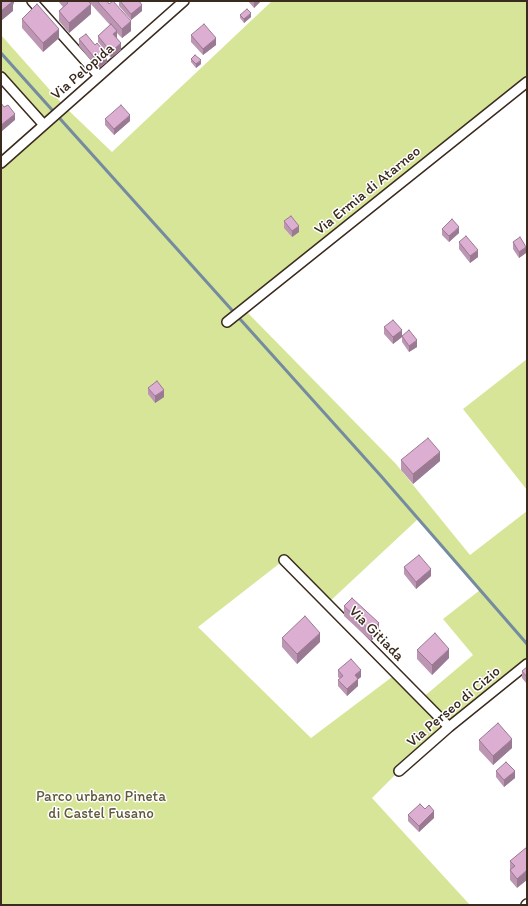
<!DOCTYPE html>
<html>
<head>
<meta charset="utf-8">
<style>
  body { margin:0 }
  #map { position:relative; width:528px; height:906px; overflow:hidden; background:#fff; font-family:Itim,sans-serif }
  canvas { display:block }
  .frame { position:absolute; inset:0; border:2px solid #3b2a1e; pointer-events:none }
</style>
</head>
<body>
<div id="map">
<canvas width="528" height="906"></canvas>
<div class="frame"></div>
</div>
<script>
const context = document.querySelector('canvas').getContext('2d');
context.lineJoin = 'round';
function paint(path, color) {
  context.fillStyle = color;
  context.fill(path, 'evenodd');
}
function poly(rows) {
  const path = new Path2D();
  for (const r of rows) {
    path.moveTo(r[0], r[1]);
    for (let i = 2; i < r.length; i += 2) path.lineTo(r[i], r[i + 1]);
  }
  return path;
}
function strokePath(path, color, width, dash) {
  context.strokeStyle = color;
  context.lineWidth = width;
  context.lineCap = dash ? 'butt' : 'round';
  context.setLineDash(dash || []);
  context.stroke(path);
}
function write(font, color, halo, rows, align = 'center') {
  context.font = font + ' Itim,sans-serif';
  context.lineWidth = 3;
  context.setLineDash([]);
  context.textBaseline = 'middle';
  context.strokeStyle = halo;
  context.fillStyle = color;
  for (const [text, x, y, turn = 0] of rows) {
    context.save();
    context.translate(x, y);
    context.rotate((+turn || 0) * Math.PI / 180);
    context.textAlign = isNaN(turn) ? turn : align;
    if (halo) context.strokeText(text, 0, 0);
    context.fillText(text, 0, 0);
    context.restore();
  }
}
paint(poly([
  [272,1,527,1,527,82,244,309,396,464,470,555,527,511,527,665,399,771,372,798,470,905,1,905,1,163,43,125,1,77,1,35,65,107,112,152],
  [418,519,480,590,443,619,473,655,421,699,396,674,311,738,198,627,284,560,327,604],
  [527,359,527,490,463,409]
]), '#d7e598');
strokePath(poly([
  [1,53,381,476,527,644]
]), '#758ba0', 3);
const minor = poly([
  [32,1,99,76],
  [1,77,44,125],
  [1,163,184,1],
  [227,322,527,82],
  [284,560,449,727],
  [399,771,449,727,527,664],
  [526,905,527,904]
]);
strokePath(minor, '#3b2a1e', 12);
strokePath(minor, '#fff', 9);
paint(poly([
  [58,1,88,1,91,14,69,33,59,21,59,11,63,7],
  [90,1,108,1,107,1,131,31,122,38,117,33,117,38,121,50,111,58,98,42,98,36,110,25,90,3],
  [119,1,139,1,142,11,131,20,119,6],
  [248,1,261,1,254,8],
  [240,15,251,17,244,23,240,18],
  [22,19,59,38,43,52,22,28],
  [191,35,216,45,203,55,191,42],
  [79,39,95,45,107,62,98,69,79,46],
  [191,59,201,64,196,68,191,62],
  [105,119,130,121,114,135,105,125],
  [284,221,299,232,292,237,284,228],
  [442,229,459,233,449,242,442,235],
  [459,242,478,257,470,263,459,249],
  [513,242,526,253,519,258,513,249],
  [384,327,402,337,393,344,384,334],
  [402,336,417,347,409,352,402,342],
  [148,388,164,397,155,403,148,394],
  [401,460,440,461,413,484,401,470],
  [404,567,431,576,416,589,404,574],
  [344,606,379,633,371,641,344,616],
  [282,638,320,642,297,664,282,647],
  [417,650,449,658,432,675,417,659],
  [527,667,527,684,522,678,522,671],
  [338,670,361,677,358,679,358,686,347,696,338,686,338,680,340,679,338,677],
  [479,740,512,748,493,765,479,750],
  [496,771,515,778,504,787,496,777],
  [425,809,434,818,419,832,408,821,408,815],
  [527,847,517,888,510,880,510,861]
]), '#bd96b4');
paint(poly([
  [10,1,14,1,14,3,13,5,13,11,1,21,1,11],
  [254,1,261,1,254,8],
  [91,4,91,14,69,33,69,23],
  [142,5,142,11,131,20,131,14],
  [251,13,251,17,244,23,244,19],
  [131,21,131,31,122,38,122,29],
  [59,29,59,38,43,52,43,43],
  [117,31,117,38,113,41,113,34],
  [216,38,216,45,203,55,203,49],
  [121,43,121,50,111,58,111,52],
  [107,55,107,62,98,69,98,62],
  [201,60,201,64,196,68,196,64],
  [15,114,15,120,1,132,1,125],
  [130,115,130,121,114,135,114,129],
  [299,226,299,232,292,237,292,231],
  [459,227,459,233,449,242,449,236],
  [526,247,526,253,519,258,519,252],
  [478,250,478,257,470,263,470,256],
  [402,330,402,337,393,344,393,337],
  [417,340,417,347,409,352,409,346],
  [164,390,164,397,155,403,155,396],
  [440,452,440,461,413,484,413,474],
  [431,569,431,576,416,589,416,582],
  [379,623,379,633,371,641,371,631],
  [320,633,320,642,297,664,297,654],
  [449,649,449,658,432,675,432,665],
  [361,670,361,677,355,682,355,675],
  [358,679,358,686,347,696,347,689],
  [512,739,512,748,493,765,493,756],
  [515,771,515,778,504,787,504,780],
  [434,811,434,818,419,832,419,826],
  [527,870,527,880,517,888,517,879]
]), '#9a7a92');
const building = poly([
  [1,1,13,1,1,11,1,1],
  [66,1,88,1,91,4,69,23,59,11,68,3,66,1],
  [97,1,107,1,109,4,113,1,131,21,122,29,97,1],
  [120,1,139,1,142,5,131,14,120,1],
  [37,4,59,29,43,43,22,19,37,4],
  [247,9,251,13,244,19,240,15,247,9],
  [111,24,117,31,113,34,121,43,111,52,98,36,111,24],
  [204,24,216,38,203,49,191,35,204,24],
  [86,34,95,45,97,43,107,55,98,62,79,39,86,34],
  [195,55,201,60,196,64,191,59,195,55],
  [1,103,4,107,8,105,15,114,1,125,1,103],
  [121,105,130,115,114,129,105,119,121,105],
  [291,216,299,226,292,231,284,221,291,216],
  [452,219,459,227,449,236,442,229,452,219],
  [466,236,478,250,470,256,459,242,466,236],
  [520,237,526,247,519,252,513,242,520,237],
  [393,320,402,330,393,337,384,327,393,320],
  [409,330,417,340,409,346,402,336,409,330],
  [157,381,164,390,155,396,148,388,157,381],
  [428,438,440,452,413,474,401,460,428,438],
  [419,555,431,569,416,582,404,567,419,555],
  [352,598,379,623,371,631,344,606,352,598],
  [305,616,320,633,297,654,282,638,305,616],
  [435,633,449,649,432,665,417,650,435,633],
  [351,659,361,670,355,675,358,679,347,689,338,680,343,676,338,670,351,659],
  [527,667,527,677,522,671,527,667],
  [498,723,512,739,493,756,479,740,498,723],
  [506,762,515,771,504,780,496,771,506,762],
  [420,804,425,809,429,805,434,811,419,826,408,815,420,804],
  [527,847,527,870,517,879,510,870,515,866,510,861,527,847]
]);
paint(building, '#dcaed1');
strokePath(building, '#9a7a92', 1);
write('15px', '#3b2a1e', '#fff', [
  ["Via Pelopida",83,72,-41],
  ["Via Ermia di Atarneo",368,191,-39],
  ["Via Gitiada",376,634,45],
  ["Via Perseo di Cizio",454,707,-40]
]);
write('15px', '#62593c', '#fff', [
  ["Parco urbano Pineta",101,797],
  ["di Castel Fusano",101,814]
]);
</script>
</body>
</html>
